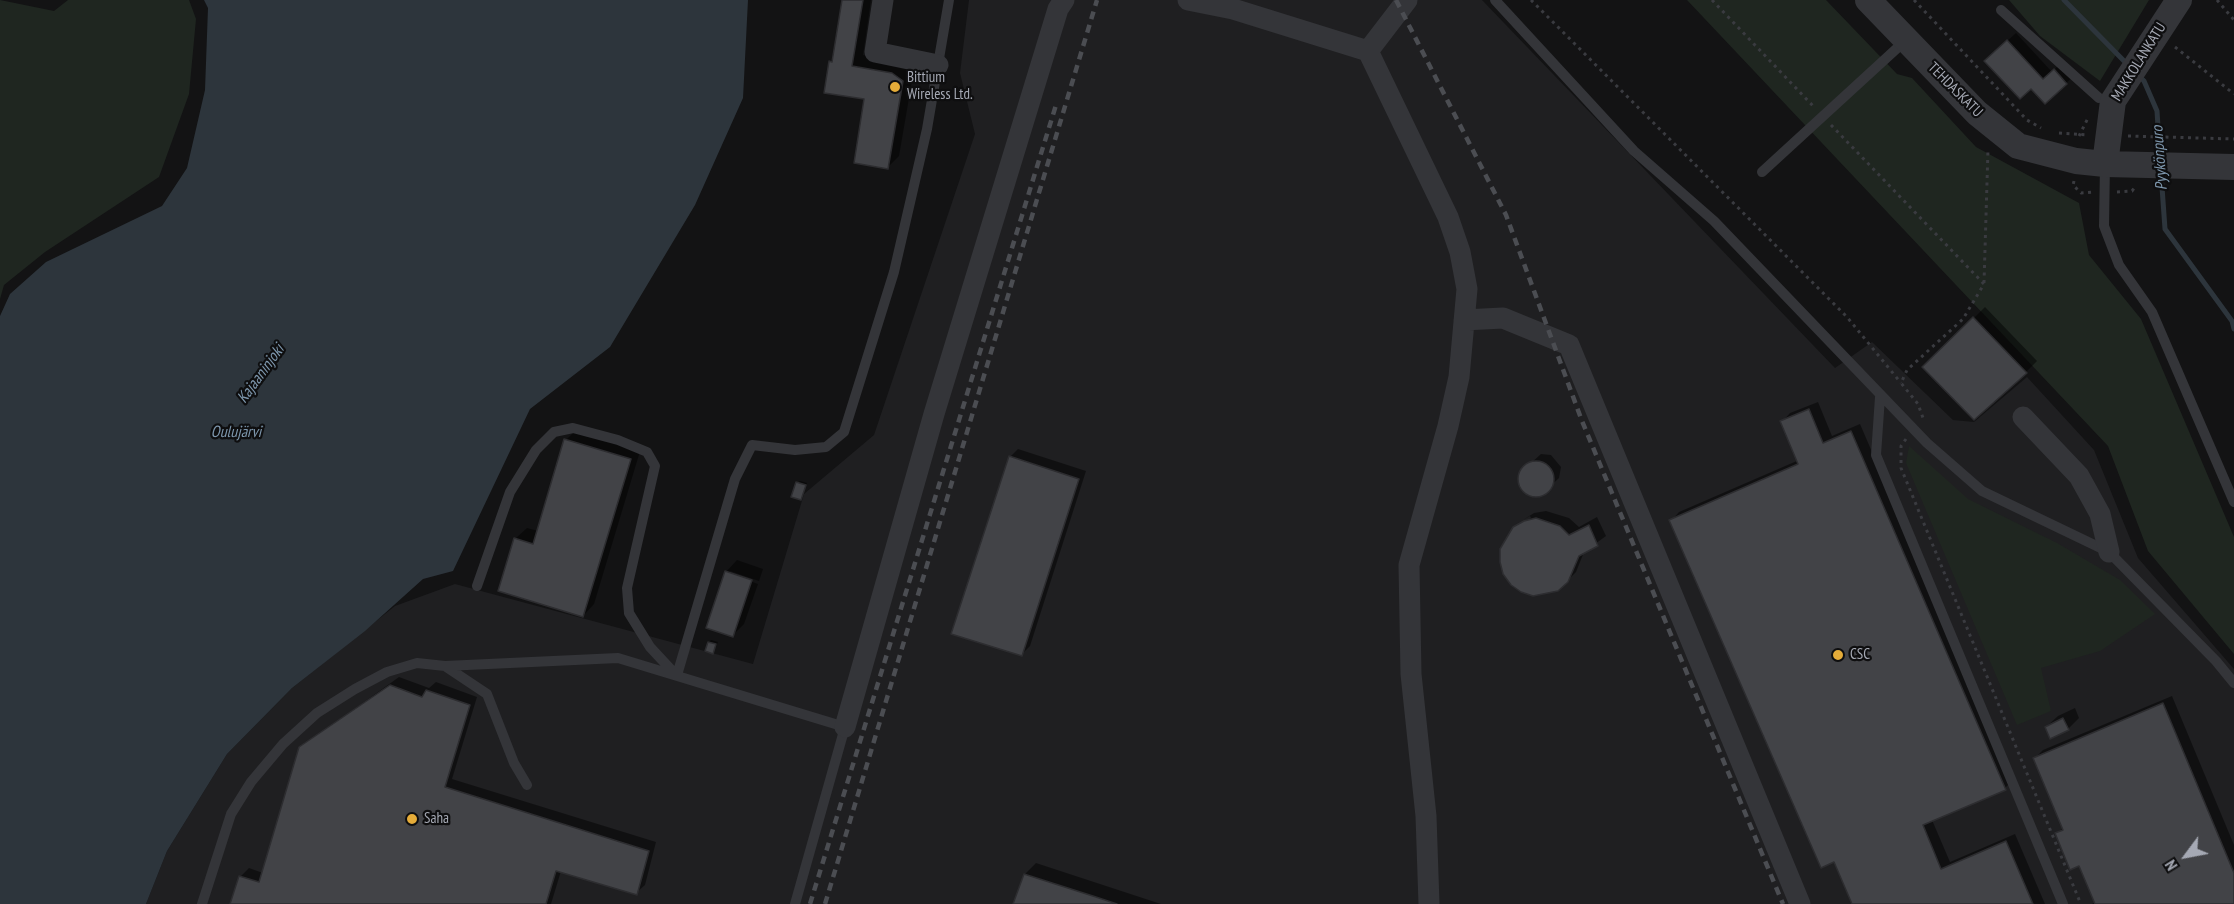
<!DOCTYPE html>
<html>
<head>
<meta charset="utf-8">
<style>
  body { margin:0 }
  #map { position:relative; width:2234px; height:904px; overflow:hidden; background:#131314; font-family:"PT Sans Narrow",sans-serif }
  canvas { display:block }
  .north { position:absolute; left:2156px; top:826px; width:60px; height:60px; -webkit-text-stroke:4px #0e0e0f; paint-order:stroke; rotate:238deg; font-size:16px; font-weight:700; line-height:24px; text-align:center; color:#a5a9b4 }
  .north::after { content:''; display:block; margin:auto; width:21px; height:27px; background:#a5a9b4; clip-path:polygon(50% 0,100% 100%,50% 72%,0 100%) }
</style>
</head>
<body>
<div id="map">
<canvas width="2234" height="904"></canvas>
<div class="north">N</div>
</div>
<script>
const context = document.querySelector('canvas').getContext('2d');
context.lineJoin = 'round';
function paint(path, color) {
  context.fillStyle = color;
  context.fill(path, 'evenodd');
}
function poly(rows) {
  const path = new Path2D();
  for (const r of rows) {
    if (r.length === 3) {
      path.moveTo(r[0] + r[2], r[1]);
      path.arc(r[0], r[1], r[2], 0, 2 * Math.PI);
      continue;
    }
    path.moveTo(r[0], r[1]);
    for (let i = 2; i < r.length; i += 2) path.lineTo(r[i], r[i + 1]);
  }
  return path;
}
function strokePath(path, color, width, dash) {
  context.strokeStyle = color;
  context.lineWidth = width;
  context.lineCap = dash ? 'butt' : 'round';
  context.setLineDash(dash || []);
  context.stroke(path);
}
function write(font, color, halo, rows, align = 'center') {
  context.font = font + ' "PT Sans Narrow",sans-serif';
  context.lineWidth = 4.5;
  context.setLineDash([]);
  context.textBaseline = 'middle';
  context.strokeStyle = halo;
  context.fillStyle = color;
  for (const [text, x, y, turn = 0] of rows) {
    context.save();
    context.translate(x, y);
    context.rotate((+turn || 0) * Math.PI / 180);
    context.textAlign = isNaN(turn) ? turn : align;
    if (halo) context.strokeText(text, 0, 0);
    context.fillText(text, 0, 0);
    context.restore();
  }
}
paint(poly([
  [969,0,1482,0,1835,368,1872,342,1953,420,1974,422,2027,377,2094,450,2138,558,2234,669,2234,904,146,904,167,851,227,754,292,688,395,606,455,584,753,664,804,494,874,435,975,134,960,73]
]), '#1f1f21');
paint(poly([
  [0,0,54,11,68,0,189,0,196,19,189,94,159,177,45,252,4,285,0,299],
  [1687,0,1826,0,1897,74,1912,78,1976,147,2079,203,2089,255,2141,319,2234,537,2234,654,2148,551,2108,446],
  [2009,0,2149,0,2100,81,2040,36],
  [1909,446,1968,499,2057,543,2120,580,2155,614,2100,651,2041,668,2051,711,2017,725,1906,463]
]), '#1f2620');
paint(poly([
  [204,0,748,0,743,98,695,205,610,347,530,409,453,571,423,579,365,631,292,688,227,754,167,851,146,904,0,904,0,316,10,294,46,262,162,206,187,168,205,90,208,8]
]), '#2d353c');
paint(poly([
  [843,0,871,0,863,55,910,65,914,69,899,156,888,167,866,98,830,62,834,58],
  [2016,33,2052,72,2063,61,2075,75,2045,102,1994,53],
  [1985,307,2037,361,2026,372,1925,367],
  [1818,402,1832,436,1860,424,2013,780,2005,788,1932,820,1950,862,2015,834,2045,904,1854,904,1671,521,1679,512,1799,460,1782,422,1790,413],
  [577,429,641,448,594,604,583,616,515,539,527,528,538,531,566,440],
  [1018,449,1086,471,1030,646,1021,655,1010,457],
  [1541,454,1551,455,1561,467,1559,478,1542,494,1531,495,1522,488,1520,473],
  [800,481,807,483,801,499,797,483],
  [1546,511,1569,518,1579,527,1597,517,1606,536,1584,552,1576,572,1567,581,1517,527,1531,518,1530,516,1523,520,1534,513],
  [737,560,763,569,759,581,730,571,730,574,758,584,744,624,733,635,726,572],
  [711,640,718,642,713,652,709,642],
  [399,677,429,688,436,682,477,697,452,779,656,842,645,885,636,893,561,871,551,904,231,904,240,877,249,868,263,873,300,748],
  [2172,696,2234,845,2234,904,2092,904,2096,902,2080,864,2057,833,2064,827,2035,758,2043,750],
  [2075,708,2079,718,2068,729,2046,727,2058,716],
  [1036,863,1161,904,1015,904,1025,874]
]), '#0007');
strokePath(poly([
  [2064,0,2128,65],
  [2139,76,2144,81,2157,111,2160,158],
  [2161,173,2165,229,2232,321,2234,329]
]), '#2d353c', 5);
const building = poly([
  [842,0,863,0,852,66,892,73,903,81,888,169,854,163,864,99,824,93,829,61,832,62,842,0],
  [2007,40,2043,79,2054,69,2067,84,2045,104,2031,89,2020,99,1984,61,2007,40],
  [1973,317,2027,373,1974,420,1922,367,1973,317],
  [1809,409,1823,443,1851,431,2006,790,1923,825,1941,869,2006,841,2033,904,1852,904,1834,862,1821,868,1669,520,1798,464,1780,421,1809,409],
  [564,439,631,459,583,617,498,591,514,538,533,544,564,439],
  [1009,456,1079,479,1022,656,951,634,1009,456],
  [1536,479,18],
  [796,482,806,485,801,500,791,497,796,482],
  [1536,518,1560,526,1569,535,1589,525,1598,546,1579,556,1568,582,1558,591,1533,596,1521,592,1511,585,1503,574,1500,562,1500,549,1513,527,1524,521,1536,518],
  [725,571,752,580,733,637,706,628,725,571],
  [708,642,716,644,713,654,705,651,708,642],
  [390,685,422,697,426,690,470,705,445,787,649,851,637,895,556,871,546,904,230,904,239,876,259,882,299,747,390,685],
  [2163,703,2234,873,2234,904,2095,904,2079,866,2070,870,2055,833,2063,830,2033,758,2163,703],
  [2063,718,2069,730,2050,739,2045,727,2063,718],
  [1024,874,1096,897,1117,904,1013,904,1024,874]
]);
paint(building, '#424347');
strokePath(building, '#2d2d30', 1.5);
strokePath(poly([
  [1531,0,1847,317,1901,383],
  [1712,0,1814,107],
  [1914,0,2027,120,2041,128],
  [2217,0,2234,20],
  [2175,47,2234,94],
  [1831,125,1984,284,1963,319,1907,370,1901,383,1918,404,1923,418],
  [2059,133,2088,135],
  [2079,136,2088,118],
  [2128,136,2234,139],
  [2074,181,2073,185,2081,193,2093,192],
  [2117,192,2132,191,2135,187],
  [1984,283,1988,149],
  [1906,439,1901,446,1901,468,2080,902]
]), '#3a3b40', 3, [3, 4.5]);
strokePath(poly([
  [1495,0,1634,151,1714,221,1927,443,1982,491,2109,552,2216,661,2234,683],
  [2001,10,2099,98],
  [2105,164,2104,226,2119,265,2152,312,2234,502],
  [1762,172,1906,40],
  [1880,397,1876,455,2063,904],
  [477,586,510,492,536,450,554,432,573,428,618,440,647,452,655,466,627,588,629,613,650,647,676,675],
  [445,666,487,694,514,763,527,785],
  [677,675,735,479,752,445,795,450,826,447,844,432,894,272,927,129,949,0],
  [202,904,231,814,251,782,283,744,317,713,355,689,387,672,417,663,445,666,618,658,845,727,795,904]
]), '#343539', 10);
strokePath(poly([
  [883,0,875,52,938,65],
  [1188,0,1233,9,1368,51,1407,0],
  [1368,51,1448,217,1460,252,1467,289,1459,377,1448,426,1409,565,1411,674,1426,816,1429,904],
  [1464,320,1503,318,1569,345,1800,904],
  [2023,417,2079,476,2100,514,2109,552],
  [845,727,934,414,1058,9,1064,0]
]), '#343539', 21);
strokePath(poly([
  [1868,0,1977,113,2018,146,2076,161,2105,164,2234,167],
  [2105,164,2113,101,2179,0]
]), '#343539', 26);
strokePath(poly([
  [1396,0,1506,215,1582,421,1783,904],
  [810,904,1056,105],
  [825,904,1097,0]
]), '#4b4d52', 4.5, [8, 6]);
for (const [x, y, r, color] of [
  [895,87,6,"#e5ac39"],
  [1838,655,6,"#e5ac39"],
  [412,819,6,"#e5ac39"]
]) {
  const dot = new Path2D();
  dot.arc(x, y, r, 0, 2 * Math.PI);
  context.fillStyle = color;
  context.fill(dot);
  strokePath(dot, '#0e0e0f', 2);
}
write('15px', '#a5a9b4', '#0e0e0f', [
  ["MAKKOLANKATU",2139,62,-58],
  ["TEHDASKATU",1955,90,45]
]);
write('15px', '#a5a9b4', '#0e0e0f', [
  ["Bittium",907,78],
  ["Wireless Ltd.",907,95],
  ["CSC",1850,655],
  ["Saha",424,819]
], 'left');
write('italic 16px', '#7e97ad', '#0e0e0f', [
  ["Pyykönpuro",2160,158,-94],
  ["Kajaaninjoki",261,374,-54],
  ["Oulujärvi",236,432]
]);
</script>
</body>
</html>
